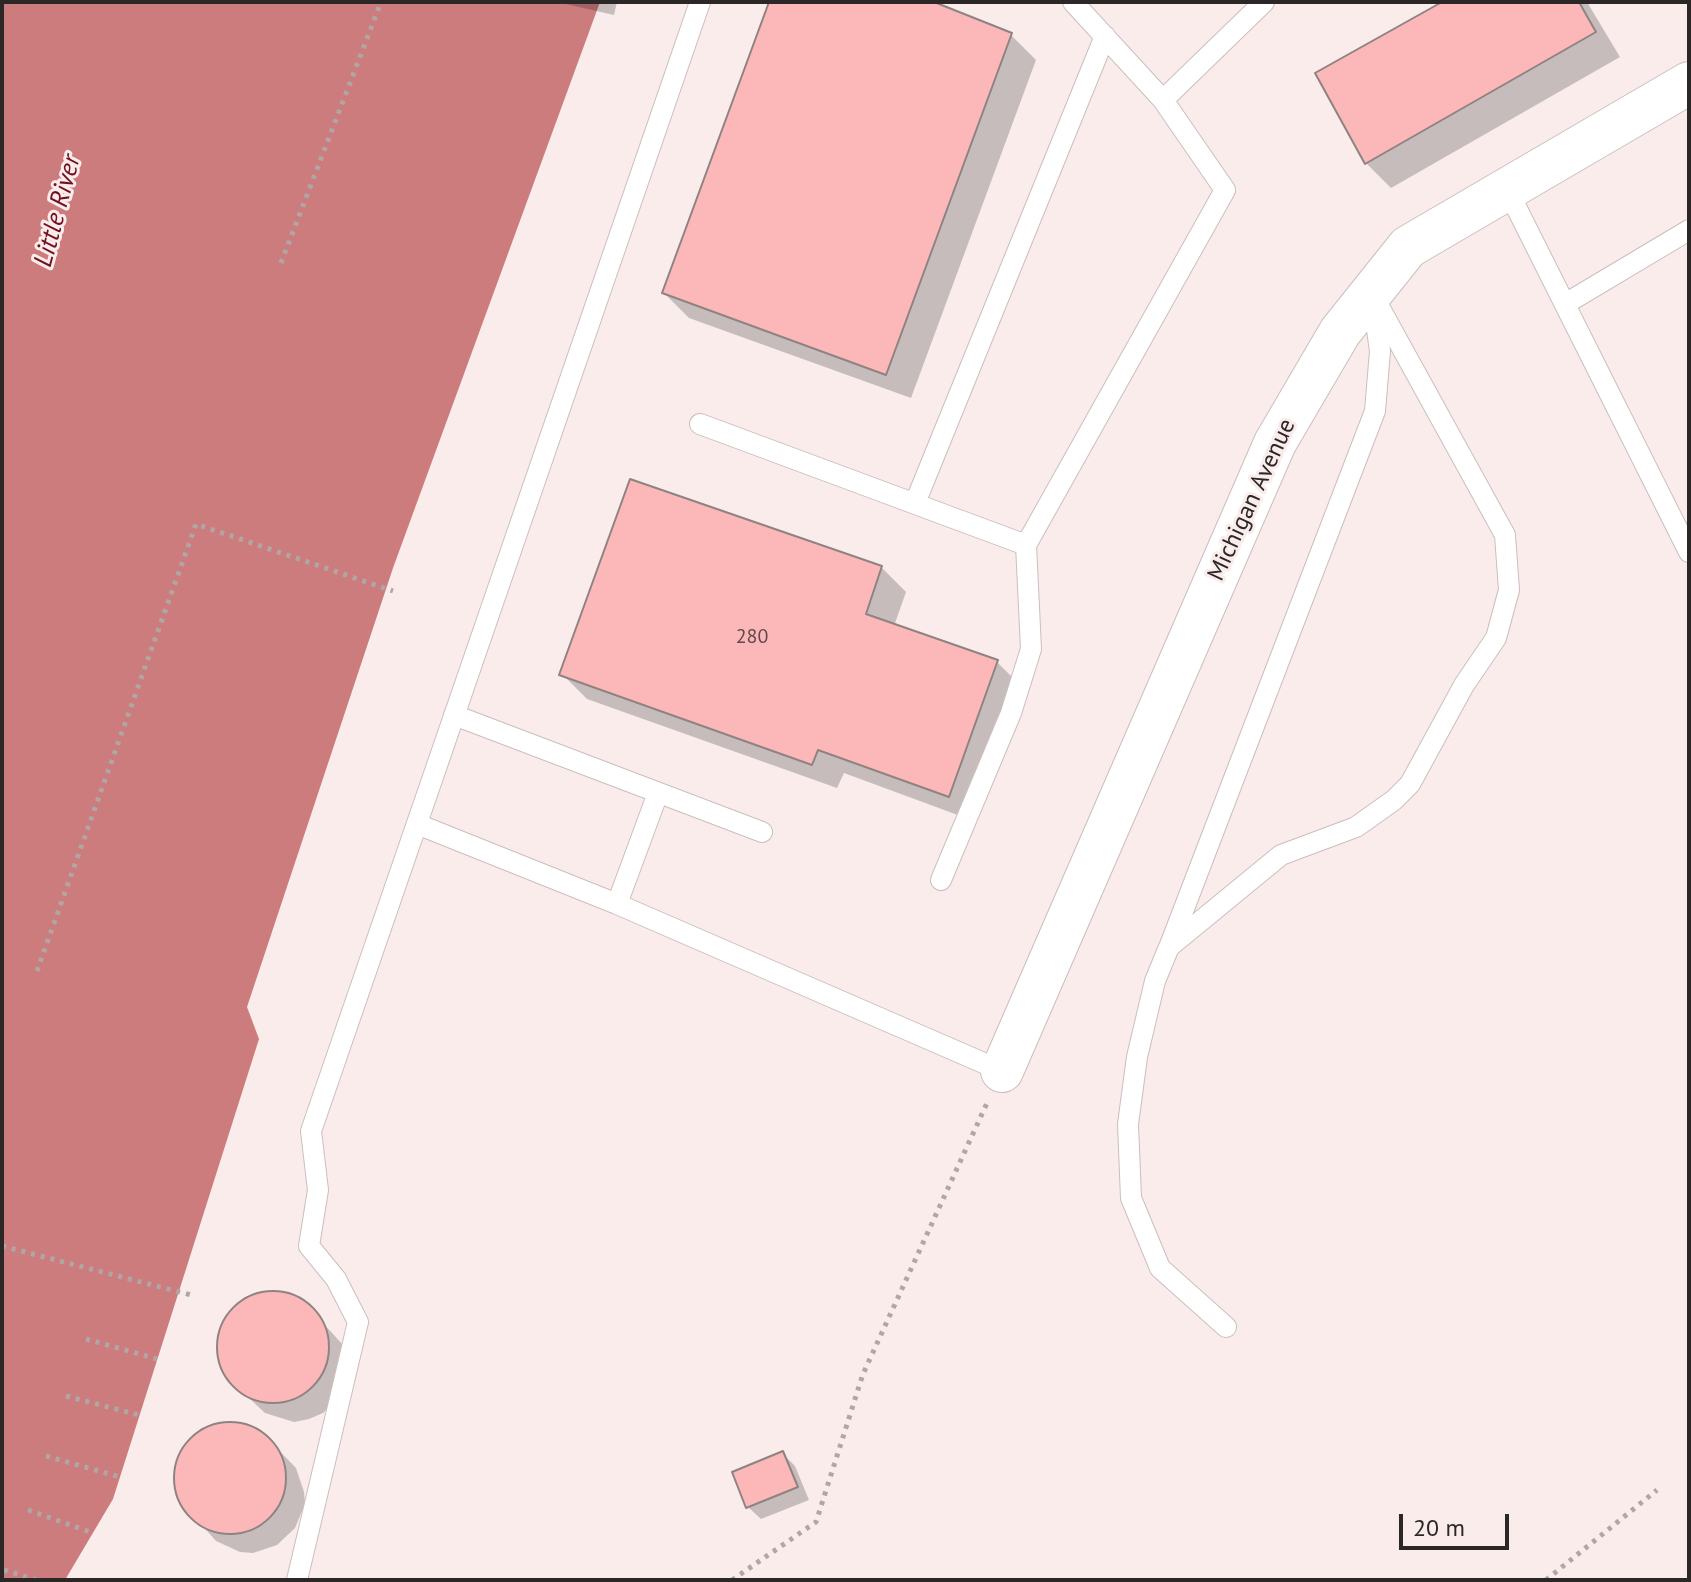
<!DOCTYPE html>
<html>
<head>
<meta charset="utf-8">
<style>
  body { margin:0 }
  #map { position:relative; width:1691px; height:1582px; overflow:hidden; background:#f9eceb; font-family:"PT Sans",sans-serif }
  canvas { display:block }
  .frame { position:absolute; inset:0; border:4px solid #2c2727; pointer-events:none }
  .scale { position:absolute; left:1399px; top:1514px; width:110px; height:36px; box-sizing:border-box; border:4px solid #2c2727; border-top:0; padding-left:10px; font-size:24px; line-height:28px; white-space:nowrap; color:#2c2727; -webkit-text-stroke:6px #f9eceb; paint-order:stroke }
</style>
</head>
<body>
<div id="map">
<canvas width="1691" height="1582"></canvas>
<div class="frame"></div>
<div class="scale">20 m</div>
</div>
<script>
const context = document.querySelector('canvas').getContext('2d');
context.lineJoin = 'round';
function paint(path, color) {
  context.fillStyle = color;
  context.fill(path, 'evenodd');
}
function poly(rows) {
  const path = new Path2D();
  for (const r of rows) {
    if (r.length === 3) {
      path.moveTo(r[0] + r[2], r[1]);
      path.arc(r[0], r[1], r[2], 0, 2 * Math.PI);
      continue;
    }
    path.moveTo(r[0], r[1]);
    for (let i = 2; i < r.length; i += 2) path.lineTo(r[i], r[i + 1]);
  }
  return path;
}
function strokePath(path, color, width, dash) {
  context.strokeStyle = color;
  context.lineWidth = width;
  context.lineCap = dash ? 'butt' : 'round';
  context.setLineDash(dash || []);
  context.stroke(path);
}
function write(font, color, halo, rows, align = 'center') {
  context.font = font + ' "PT Sans",sans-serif';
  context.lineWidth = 6;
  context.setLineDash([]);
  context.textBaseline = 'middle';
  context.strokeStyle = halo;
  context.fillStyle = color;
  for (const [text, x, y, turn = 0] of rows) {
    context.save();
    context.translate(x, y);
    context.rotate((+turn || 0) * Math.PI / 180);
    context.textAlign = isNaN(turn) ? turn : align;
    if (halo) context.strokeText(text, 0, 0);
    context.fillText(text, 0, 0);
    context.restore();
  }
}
paint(poly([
  [2,2,600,2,393,568,247,1007,259,1039,113,1499,65,1580,2,1580]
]), '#cc7c7d');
paint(poly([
  [557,2,617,2,614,15],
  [771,2,928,2,1011,35,1036,60,911,398,689,318,664,293],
  [1446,2,1587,2,1620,57,1391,188,1366,163],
  [881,567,906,592,894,626,997,662,1022,687,974,821,844,773,837,788,587,699,562,674],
  [262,1294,290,1296,304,1302,343,1345,334,1403,323,1413,309,1419,294,1422,265,1413,234,1384,220,1359,221,1331,237,1307],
  [224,1423,247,1426,267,1438,296,1468,304,1492,305,1504,295,1528,277,1545,253,1553,240,1552,216,1541,181,1502,175,1479,180,1456,193,1437,213,1425],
  [783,1454,795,1466,809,1500,761,1519,748,1507]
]), '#0003');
const building = poly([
  [769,2,934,2,1012,33,886,375,662,293,769,2],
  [1442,2,1579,2,1596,32,1365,164,1315,73,1442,2],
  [630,479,882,566,866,614,998,660,949,797,818,750,812,765,559,675,630,479],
  [273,1347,56],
  [230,1478,56],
  [783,1451,798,1487,746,1508,732,1472,783,1451]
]);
paint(building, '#fcb8b8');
strokePath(building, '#8f8382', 2);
const lane = poly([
  [1073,2,1163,100,1264,2],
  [1507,189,1689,552],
  [1565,304,1689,230],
  [700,424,1026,545],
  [915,503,1105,36],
  [454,715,762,832],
  [417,824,617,904,1002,1071],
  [941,880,1011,713,1031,649,1026,545,1225,190,1163,100],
  [617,904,658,793],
  [1170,945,1375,411,1380,351,1374,308],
  [1226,1327,1160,1268,1131,1198,1128,1124,1137,1057,1155,981,1169,947,1281,855,1356,827,1394,800,1410,784,1464,685,1496,638,1509,590,1505,535,1371,292],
  [297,1580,358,1322,336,1279,309,1246,318,1190,311,1131,700,2]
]);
const street = poly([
  [1002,1071,1275,443,1340,332,1408,247,1689,83]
]);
strokePath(lane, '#ccbebe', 22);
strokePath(street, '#ccbebe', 44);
strokePath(poly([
  [281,263,381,2],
  [37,971,196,524,393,591],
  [2,1246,195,1296],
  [86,1339,157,1359],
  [66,1396,139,1415],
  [46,1456,120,1477],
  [28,1510,93,1533],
  [4,1570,36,1580],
  [732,1580,816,1522,863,1374,987,1103],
  [1546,1580,1657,1490]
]), '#b0a6a6', 5, [4, 6]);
strokePath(lane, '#fff', 20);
strokePath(street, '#fff', 42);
write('20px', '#604b4b', null, [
  ["280",752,637]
]);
write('24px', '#2c2727', '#f9eceb', [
  ["Michigan Avenue",1252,500,-65]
]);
write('italic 26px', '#710f1f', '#f9eceb', [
  ["Little River",58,211,-75]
]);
</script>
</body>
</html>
